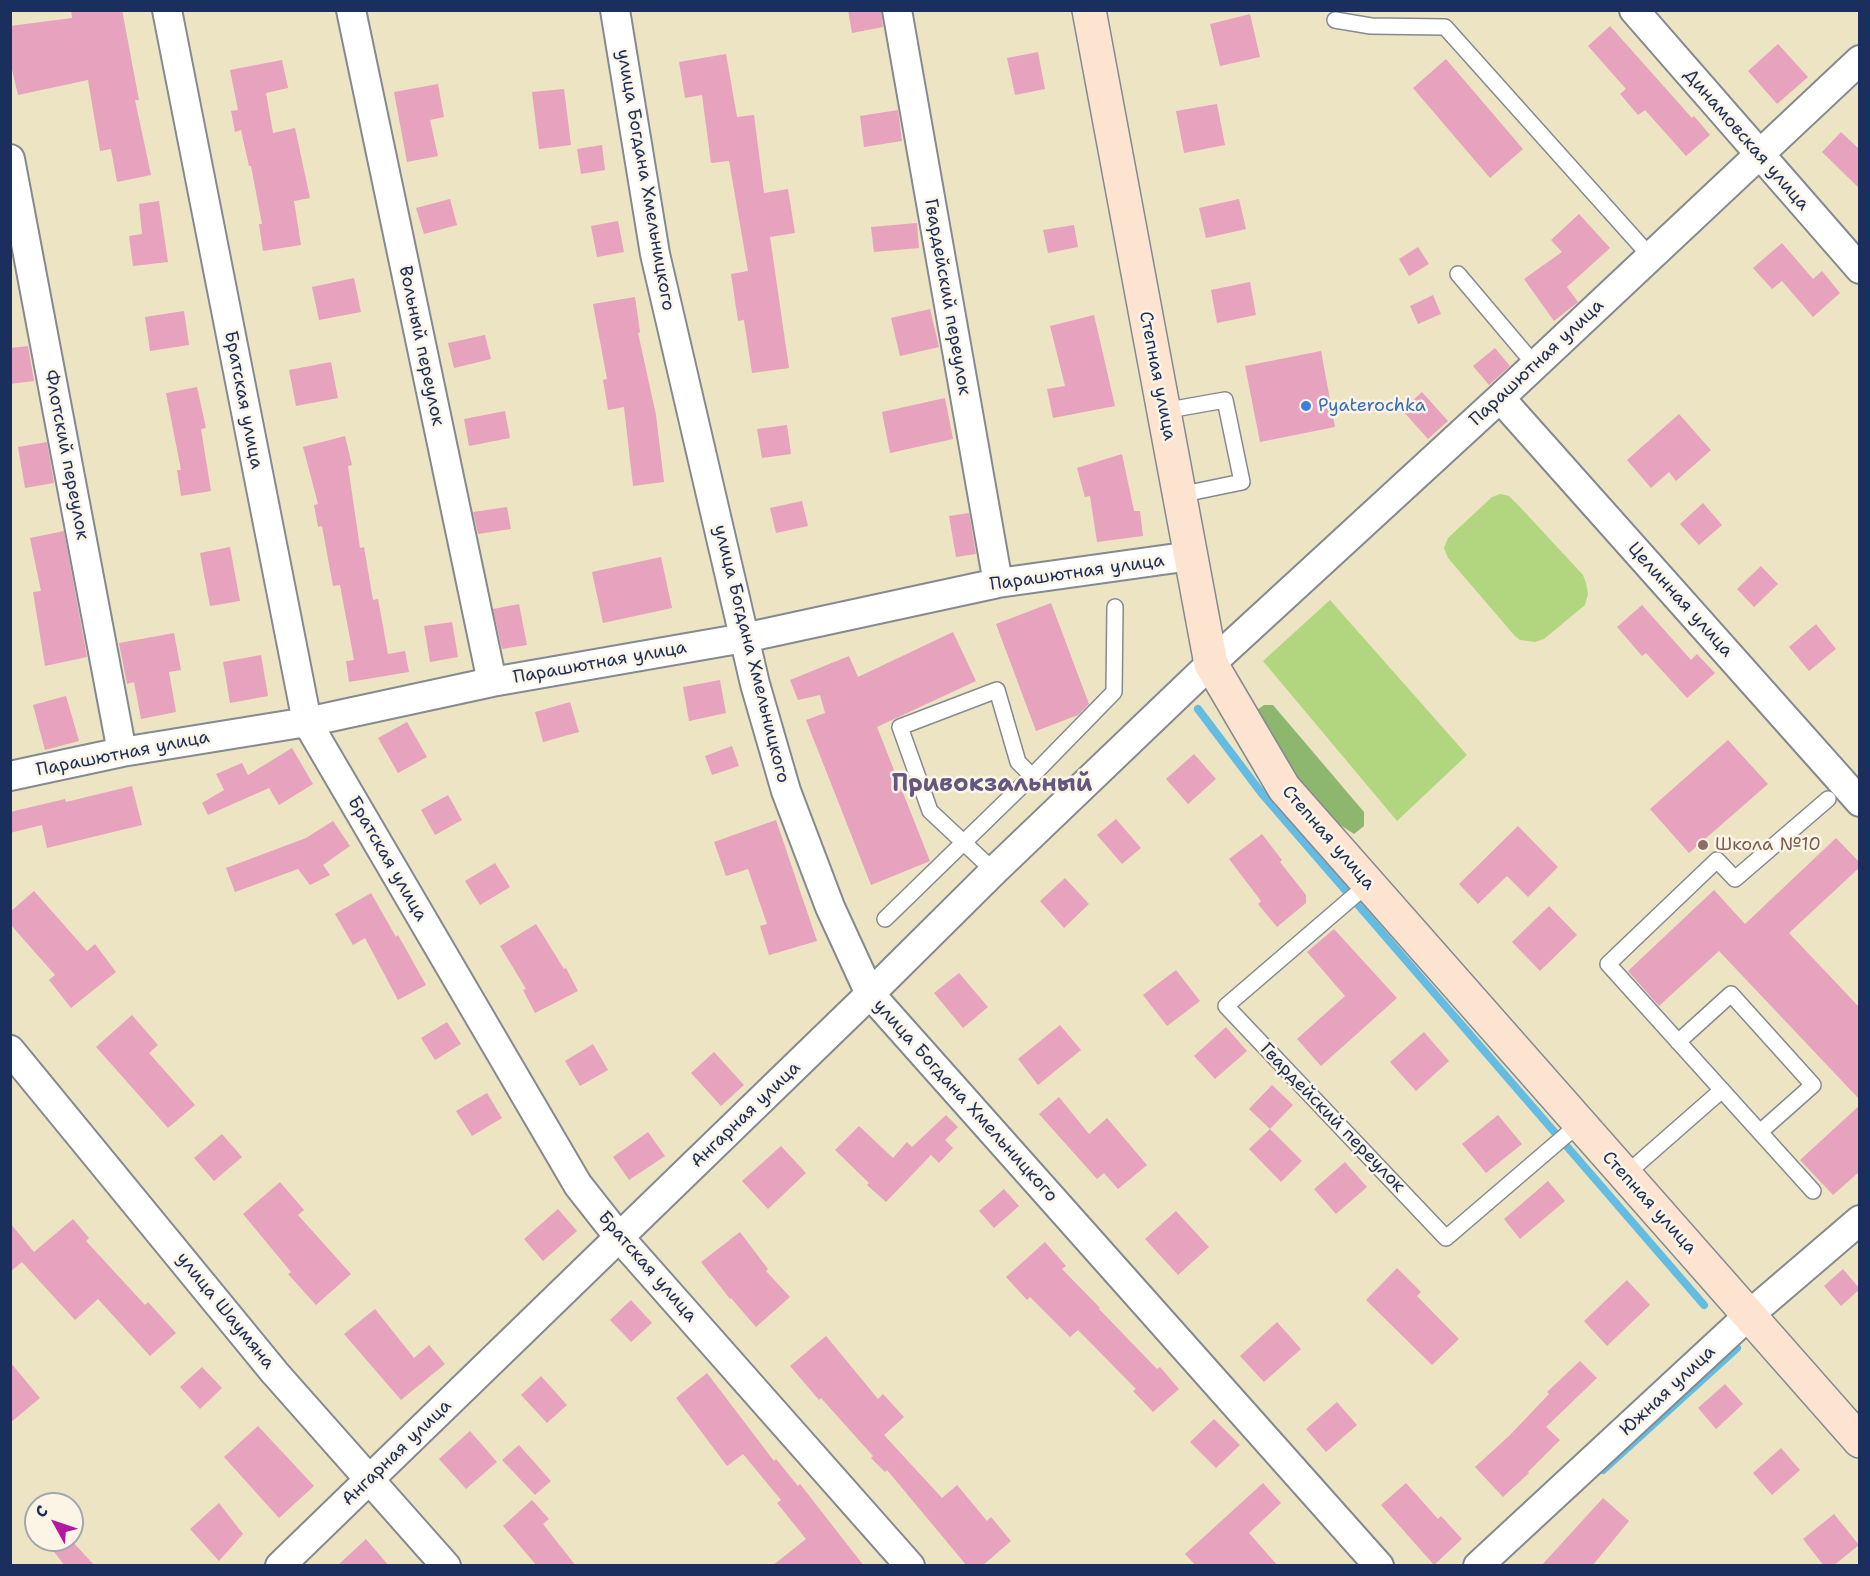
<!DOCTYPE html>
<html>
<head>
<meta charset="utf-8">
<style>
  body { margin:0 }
  #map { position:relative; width:1870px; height:1576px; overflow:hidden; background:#ece4c3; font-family:"Shantell Sans",sans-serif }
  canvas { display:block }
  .frame { position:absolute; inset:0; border:12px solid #1b2f5e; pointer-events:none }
  .north { position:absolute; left:24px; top:1492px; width:60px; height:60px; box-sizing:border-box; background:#fcf5e5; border:2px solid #a2a6af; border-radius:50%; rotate:310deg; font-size:16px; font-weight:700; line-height:24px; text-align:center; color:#1b2f5e }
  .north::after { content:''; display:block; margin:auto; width:21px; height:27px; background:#b5179e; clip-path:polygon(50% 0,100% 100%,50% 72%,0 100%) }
</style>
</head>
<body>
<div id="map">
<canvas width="1870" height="1576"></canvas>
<div class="frame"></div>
<div class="north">С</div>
</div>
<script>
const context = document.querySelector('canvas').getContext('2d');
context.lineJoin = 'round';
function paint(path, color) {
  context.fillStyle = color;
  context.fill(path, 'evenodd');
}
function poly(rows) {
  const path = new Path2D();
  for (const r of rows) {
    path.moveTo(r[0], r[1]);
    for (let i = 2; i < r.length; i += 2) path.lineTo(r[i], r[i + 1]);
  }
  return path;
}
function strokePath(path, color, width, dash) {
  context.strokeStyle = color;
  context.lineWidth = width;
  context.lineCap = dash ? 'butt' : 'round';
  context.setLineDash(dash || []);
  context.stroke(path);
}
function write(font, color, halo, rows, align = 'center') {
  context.font = font + ' "Shantell Sans",sans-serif';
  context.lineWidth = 5;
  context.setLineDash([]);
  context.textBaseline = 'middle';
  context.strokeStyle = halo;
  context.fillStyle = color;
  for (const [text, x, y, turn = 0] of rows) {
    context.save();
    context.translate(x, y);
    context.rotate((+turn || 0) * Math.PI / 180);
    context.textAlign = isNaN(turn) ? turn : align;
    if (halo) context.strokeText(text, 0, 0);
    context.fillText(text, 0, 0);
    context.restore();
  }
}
paint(poly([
  [1500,494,1509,496,1520,507,1583,575,1586,583,1588,594,1585,605,1544,639,1535,642,1520,640,1514,635,1448,558,1444,548,1448,538,1492,497],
  [1330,600,1467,755,1397,821,1263,661]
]), '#b2d67f');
paint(poly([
  [1264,705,1273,705,1364,812,1364,826,1354,834,1331,819,1260,730,1257,710]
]), '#8db76e');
strokePath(poly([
  [1198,709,1263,795,1704,1305],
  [1603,1470,1737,1348]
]), '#65bce2', 8);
paint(poly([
  [71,10,122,10,139,100,135,100,151,175,117,182,111,149,100,151,88,80,18,95,10,61,10,26,72,18],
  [848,10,881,10,883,27,852,33],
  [1250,14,1260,57,1220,66,1210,24],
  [1610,26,1692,118,1694,116,1710,135,1686,156,1645,110,1638,115,1620,94,1626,89,1588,46],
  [1778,44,1808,77,1777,104,1748,71],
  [1038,52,1045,89,1015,95,1007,58],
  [726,54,737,117,754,115,764,193,788,189,795,233,770,237,789,368,752,373,744,320,738,321,731,274,748,271,729,161,711,163,702,95,685,98,679,62],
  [1446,59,1523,149,1490,178,1413,88],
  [282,60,288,88,266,93,273,133,295,128,310,198,294,201,301,245,263,251,259,224,262,224,251,166,249,166,241,130,235,132,231,111,238,110,230,70],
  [438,84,444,117,430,120,438,156,407,162,394,92],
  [564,89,571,145,539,149,532,92],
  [1217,104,1225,145,1184,153,1176,111],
  [898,110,902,141,864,147,860,116],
  [1841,132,1860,150,1860,189,1822,152],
  [602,145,605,170,581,174,577,149],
  [450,199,457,225,424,234,416,208],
  [1239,199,1246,229,1206,238,1199,208],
  [159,201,168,262,133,266,129,236,142,234,139,204],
  [1579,214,1610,248,1567,287,1578,302,1554,321,1524,279,1562,252,1551,240],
  [618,221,624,252,597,257,591,226],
  [917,223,919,248,874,252,871,227],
  [1074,225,1078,247,1048,253,1043,230],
  [1782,243,1813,279,1822,271,1840,293,1813,317,1782,281,1772,289,1753,268],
  [1418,247,1429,264,1409,276,1399,259],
  [354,278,361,312,319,320,312,287],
  [1250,282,1256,315,1217,323,1211,290],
  [1433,295,1441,314,1418,324,1410,306],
  [635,297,640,332,638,333,656,415,664,482,633,486,624,407,608,410,603,380,607,379,593,304],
  [930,309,939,347,900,356,891,318],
  [184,311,189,345,150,351,145,317],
  [1094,315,1115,406,1053,418,1047,389,1065,386,1050,326],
  [485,335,491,359,454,368,448,343],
  [28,346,34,381,10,384,10,348],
  [1495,348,1510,366,1489,385,1473,366],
  [1321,351,1335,427,1260,442,1245,366],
  [331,362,338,398,296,406,289,370],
  [197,387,206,428,201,429,211,491,181,496,177,470,181,470,166,393],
  [1422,392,1448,421,1428,439,1402,410],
  [945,398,953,439,890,453,882,412],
  [505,411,510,438,469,446,464,419],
  [1679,414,1711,450,1676,481,1669,472,1651,488,1627,460],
  [787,425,791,454,762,458,757,429],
  [345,436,352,465,348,466,360,548,364,547,373,600,378,599,388,654,405,651,409,672,349,682,346,661,354,660,340,585,333,586,322,526,318,527,314,505,318,504,303,447],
  [47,442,54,483,25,488,18,447],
  [1122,454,1134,511,1140,511,1143,536,1097,542,1090,496,1085,497,1077,468],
  [802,501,808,526,776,533,770,508],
  [1703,503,1722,525,1699,545,1680,524],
  [507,507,511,529,478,534,473,512],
  [969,513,976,554,956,557,949,516],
  [64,531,87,657,45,666,33,592,41,591,30,538],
  [230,547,240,601,210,606,200,553],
  [661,557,672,608,603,623,592,572],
  [1761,566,1778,584,1754,607,1737,589],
  [1051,603,1089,704,1078,715,1036,731,996,624],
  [519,604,527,645,502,649,493,609],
  [1642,605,1691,660,1697,654,1715,673,1687,698,1646,653,1642,656,1617,627],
  [452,622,458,657,430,662,424,626],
  [1816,624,1836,649,1809,671,1789,647],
  [953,632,976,681,877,727,930,861,871,885,806,720,825,713,820,695,798,700,790,680,849,656,858,677],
  [174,633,181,670,169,672,176,712,141,719,134,682,127,684,119,643],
  [261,655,268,696,230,703,223,662],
  [720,680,726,713,689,721,683,687],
  [66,696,79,741,45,750,33,705],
  [570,702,579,732,543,742,535,712],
  [407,722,427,757,398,773,378,738],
  [1728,740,1768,784,1689,853,1650,809],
  [732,746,739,766,712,775,705,756],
  [292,748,313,784,279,805,269,788,208,815,202,803,224,790,216,774,242,763,248,775],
  [1194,754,1216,779,1188,804,1166,779],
  [132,786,142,825,47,848,42,825,10,833,10,812,65,799,66,802],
  [448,795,462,820,435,835,421,810],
  [1116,819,1141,848,1122,864,1097,835],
  [776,820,817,941,769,955,760,926,767,924,748,869,726,876,714,842],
  [333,821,350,846,323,865,330,875,310,885,298,869,235,892,226,868,306,838],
  [1518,826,1558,867,1528,897,1507,876,1478,904,1459,884],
  [1262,834,1282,860,1280,862,1306,895,1306,903,1277,927,1258,904,1261,901,1229,859],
  [1836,838,1860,863,1860,867,1789,933,1860,1008,1860,1100,1719,951,1659,1006,1628,971,1714,890,1745,924],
  [495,863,510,887,480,905,465,881],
  [1065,878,1089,904,1064,928,1040,901],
  [34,891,87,951,95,944,116,972,71,1008,49,980,55,975,10,924,10,912],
  [371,893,396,937,398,935,426,985,398,1000,365,938,353,945,335,914],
  [1549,906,1577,935,1540,971,1512,942],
  [536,924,564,969,566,968,578,991,535,1013,523,990,526,989,500,946],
  [1334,929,1397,998,1321,1066,1297,1039,1345,996,1307,952],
  [1176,970,1200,1001,1167,1026,1143,995],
  [959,973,988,1007,963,1028,934,993],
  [132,1015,158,1045,149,1053,195,1105,168,1128,96,1047],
  [447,1022,461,1044,435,1060,421,1038],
  [1060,1025,1081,1050,1038,1085,1018,1059],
  [1226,1027,1247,1051,1215,1079,1194,1056],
  [1424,1032,1449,1061,1416,1091,1390,1062],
  [593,1044,608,1070,580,1086,565,1061],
  [714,1052,744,1085,721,1106,691,1073],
  [1272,1085,1293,1105,1270,1129,1249,1109],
  [487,1093,502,1118,472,1136,456,1111],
  [1059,1097,1089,1134,1107,1118,1147,1165,1118,1189,1104,1173,1097,1179,1039,1114],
  [1860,1105,1860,1171,1833,1195,1800,1160],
  [946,1115,958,1127,945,1140,953,1148,939,1163,931,1155,886,1202,867,1185,869,1183,835,1150,859,1126,893,1158,907,1142,912,1147],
  [1498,1115,1522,1144,1486,1173,1462,1144],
  [1270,1129,1302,1161,1281,1182,1249,1149],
  [648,1132,665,1156,629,1180,613,1157],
  [222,1134,242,1157,214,1181,194,1158],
  [781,1146,806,1173,768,1209,742,1181],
  [1345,1162,1367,1187,1336,1214,1314,1189],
  [1548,1181,1565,1201,1520,1239,1504,1219],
  [280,1182,304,1210,298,1215,351,1274,316,1305,288,1274,291,1272,243,1214],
  [1004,1189,1019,1206,994,1228,979,1211],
  [558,1209,577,1231,543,1261,524,1239],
  [1176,1211,1209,1247,1178,1275,1145,1239],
  [73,1219,89,1238,86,1241,145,1305,148,1302,176,1333,150,1356,98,1299,75,1320,22,1262,10,1272,10,1223,34,1252],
  [740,1232,768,1269,766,1271,790,1297,756,1327,731,1298,730,1299,701,1262],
  [1045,1242,1066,1266,1062,1269,1100,1308,1099,1309,1157,1369,1160,1367,1179,1389,1153,1412,1133,1391,1136,1389,1078,1330,1070,1337,1030,1297,1027,1300,1006,1277],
  [1397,1268,1421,1292,1417,1296,1459,1339,1432,1365,1366,1300],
  [1843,1269,1860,1289,1841,1306,1824,1286],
  [1627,1280,1650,1305,1607,1346,1584,1321],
  [631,1300,652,1323,631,1342,610,1320],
  [375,1309,414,1358,429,1345,445,1364,401,1400,344,1334],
  [1277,1322,1301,1349,1264,1382,1240,1356],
  [826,1336,878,1399,883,1394,904,1417,884,1435,942,1498,957,1485,987,1521,991,1517,1011,1541,982,1566,967,1566,887,1470,885,1472,871,1458,873,1456,821,1398,819,1400,790,1366],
  [1580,1361,1597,1378,1546,1427,1560,1440,1528,1472,1529,1473,1503,1497,1475,1467,1510,1435,1549,1394,1547,1392],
  [10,1362,40,1398,10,1423],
  [202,1367,222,1388,200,1409,180,1387],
  [707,1373,774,1461,776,1459,798,1486,800,1484,864,1566,772,1566,806,1539,777,1503,781,1500,743,1454,727,1466,676,1398],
  [541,1376,567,1405,547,1423,521,1395],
  [1725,1384,1743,1404,1716,1429,1698,1408],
  [1337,1402,1357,1425,1326,1452,1306,1429],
  [1214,1419,1240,1445,1216,1468,1190,1442],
  [258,1426,314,1486,279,1518,224,1457],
  [470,1431,497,1462,466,1489,439,1459],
  [519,1445,551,1481,535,1495,502,1460],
  [1781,1448,1800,1470,1772,1495,1753,1473],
  [1263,1483,1281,1503,1249,1533,1278,1566,1196,1566,1185,1554],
  [1406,1483,1438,1519,1441,1516,1462,1539,1434,1565,1381,1505],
  [1603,1498,1629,1521,1592,1566,1541,1566],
  [532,1500,549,1519,543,1524,576,1566,537,1566,503,1526],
  [219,1503,243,1534,219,1561,190,1529],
  [1834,1514,1859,1545,1833,1566,1824,1566,1803,1539],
  [366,1539,389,1566,337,1566],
  [45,1540,71,1540,95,1566,65,1566]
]), '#e7a2be');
const lane = poly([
  [1335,20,1371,26,1445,27,1650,256],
  [1458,274,1535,365],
  [1163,411,1225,400,1242,482,1179,495],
  [994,871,930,811,900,727,997,690,1018,762,1032,776,1114,692,1115,607],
  [1368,884,1226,1006,1446,1238,1579,1124],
  [885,919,1032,776],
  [1678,1042,1731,994,1813,1085,1760,1132],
  [1625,1175,1722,1090],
  [1813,1191,1608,964,1717,860,1735,879,1828,799]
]);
const street = poly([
  [167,10,307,722,578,1185,619,1237,910,1566],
  [351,10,492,682],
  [615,10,655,254,755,684,786,791,830,907,870,994,1379,1566],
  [897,10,998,583],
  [1634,10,1860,269],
  [10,159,122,752],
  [1500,398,1860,802],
  [10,776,122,752,307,722,492,682,744,638,998,583,1191,556],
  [10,1050,275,1373,446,1566],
  [280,1566,870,994,994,871,1203,671,1500,398,1860,60],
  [1478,1566,1749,1315,1860,1220]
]);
const secondary = poly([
  [1089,10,1211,664,1284,788,1860,1441]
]);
strokePath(lane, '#848a90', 18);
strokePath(street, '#848a90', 32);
strokePath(secondary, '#848a90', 36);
strokePath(lane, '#fff', 15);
strokePath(street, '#fff', 28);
strokePath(secondary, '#fde4d1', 33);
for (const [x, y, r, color] of [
  [1306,406,6,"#3f7fe0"],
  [1703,845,6,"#8d6e63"]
]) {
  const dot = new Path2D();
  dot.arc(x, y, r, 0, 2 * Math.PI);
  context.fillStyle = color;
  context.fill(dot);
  strokePath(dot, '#fcf5e5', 2);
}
write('18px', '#1b2f5e', '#fcf5e5', [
  ["Динамовская улица",1746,140,49],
  ["улица Богдана Хмельницкого",645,180,80],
  ["Гвардейский переулок",947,297,80],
  ["Вольный переулок",421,346,78],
  ["Парашютная улица",1537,363,-43],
  ["Степная улица",1157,376,79],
  ["Братская улица",243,400,79],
  ["Флотский переулок",66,455,79],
  ["Парашютная улица",1077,573,-8],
  ["Целинная улица",1680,600,48],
  ["улица Богдана Хмельницкого",751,654,76],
  ["Парашютная улица",600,663,-10],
  ["Парашютная улица",123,754,-11],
  ["Степная улица",1328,838,49],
  ["Братская улица",387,859,60],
  ["улица Богдана Хмельницкого",965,1101,48],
  ["Ангарная улица",746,1115,-44],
  ["Гвардейский переулок",1332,1118,46],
  ["Степная улица",1649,1203,48],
  ["Братская улица",647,1267,49],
  ["улица Шаумяна",225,1311,51],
  ["Южная улица",1668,1391,-43],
  ["Ангарная улица",397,1453,-44]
]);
write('18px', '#366cbe', '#fcf5e5', [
  ["Pyaterochka",1318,406]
], 'left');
write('18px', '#785e54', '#fcf5e5', [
  ["Школа №10",1715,845]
], 'left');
write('bold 24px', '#625780', '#fcf5e5', [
  ["Привокзальный",992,785]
]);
</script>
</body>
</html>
